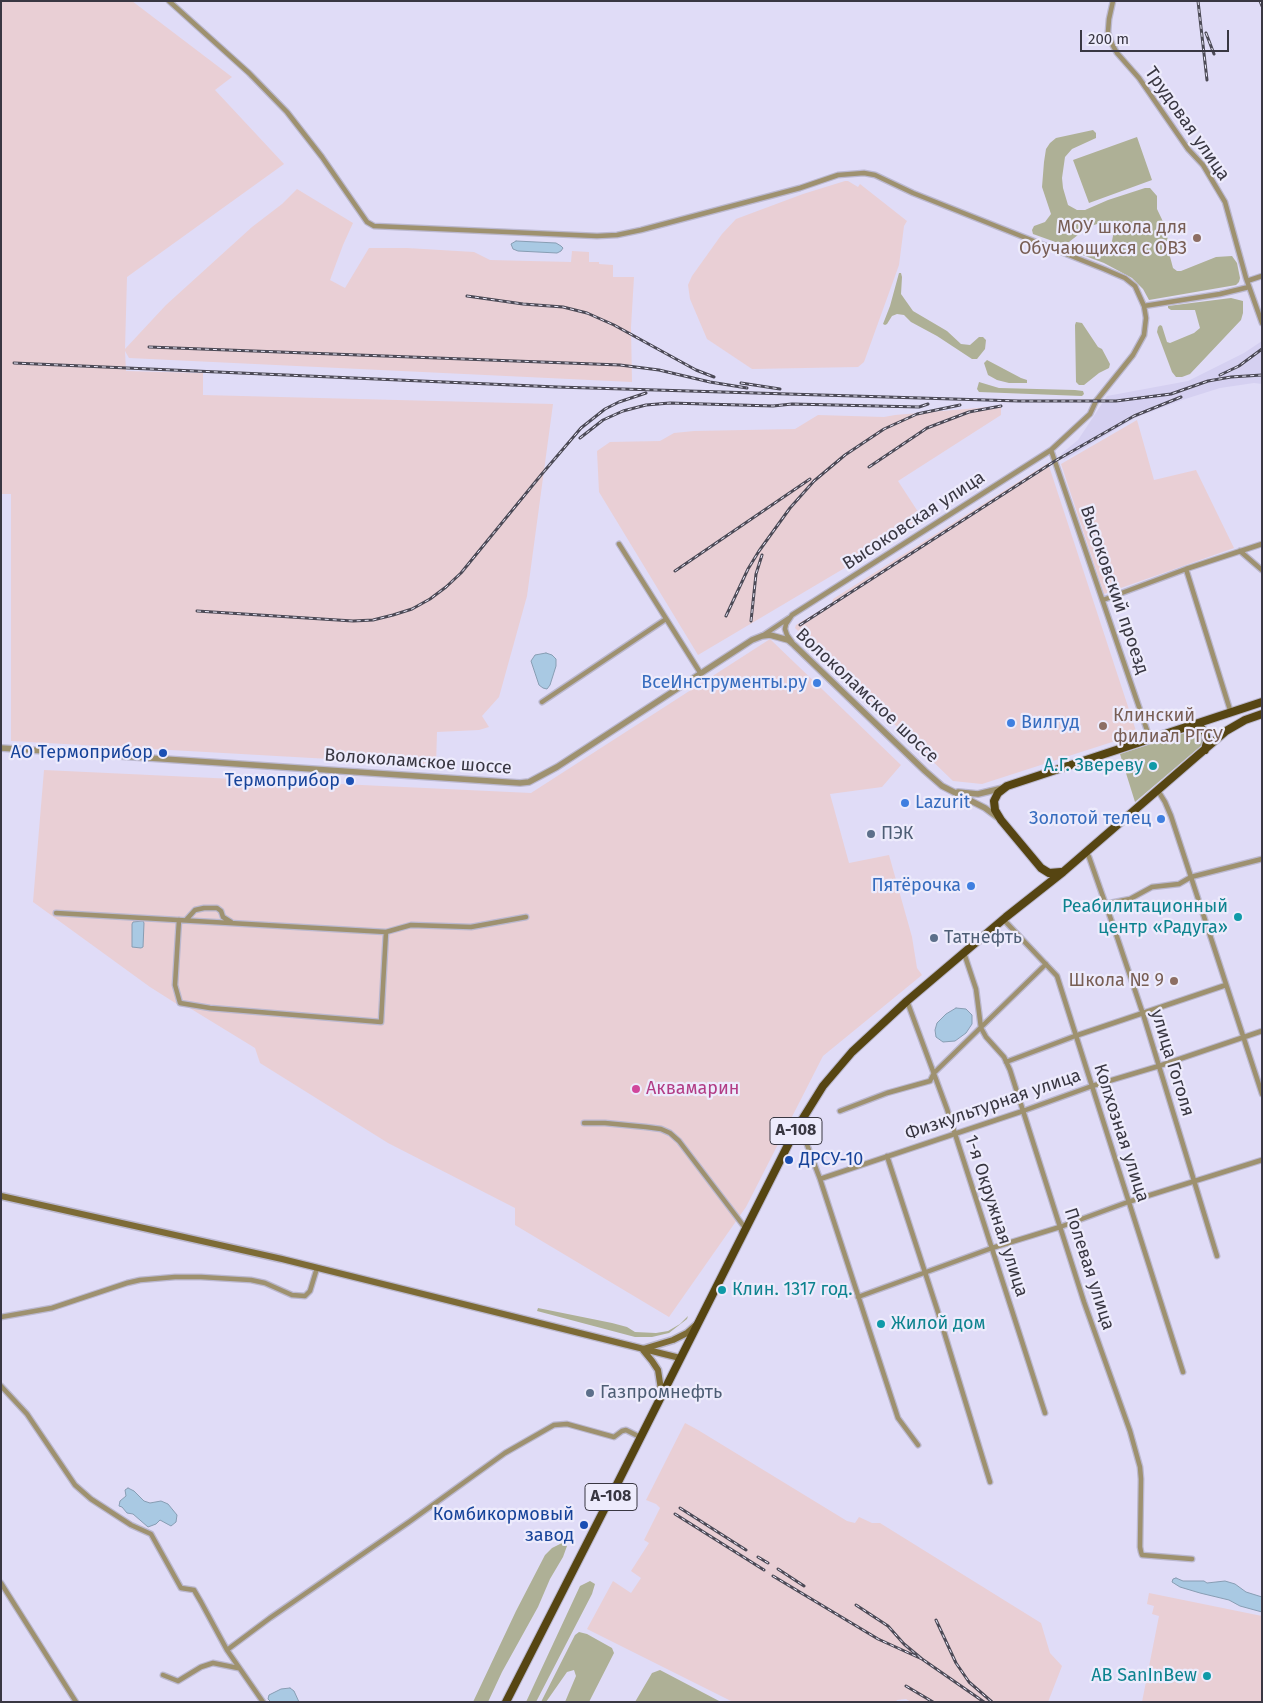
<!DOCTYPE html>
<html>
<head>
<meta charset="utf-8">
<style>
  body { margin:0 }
  #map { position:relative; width:1263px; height:1703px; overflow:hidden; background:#e0dcf7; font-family:"Fira Sans",sans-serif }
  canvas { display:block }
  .frame { position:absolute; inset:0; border:2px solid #393742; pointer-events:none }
  .scale { position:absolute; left:1080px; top:30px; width:149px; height:22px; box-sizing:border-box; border:2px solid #393742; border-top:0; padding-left:6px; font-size:15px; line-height:18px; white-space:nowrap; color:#393742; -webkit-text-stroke:4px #edebfc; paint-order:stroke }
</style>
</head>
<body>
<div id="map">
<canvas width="1263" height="1703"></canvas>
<div class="frame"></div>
<div class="scale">200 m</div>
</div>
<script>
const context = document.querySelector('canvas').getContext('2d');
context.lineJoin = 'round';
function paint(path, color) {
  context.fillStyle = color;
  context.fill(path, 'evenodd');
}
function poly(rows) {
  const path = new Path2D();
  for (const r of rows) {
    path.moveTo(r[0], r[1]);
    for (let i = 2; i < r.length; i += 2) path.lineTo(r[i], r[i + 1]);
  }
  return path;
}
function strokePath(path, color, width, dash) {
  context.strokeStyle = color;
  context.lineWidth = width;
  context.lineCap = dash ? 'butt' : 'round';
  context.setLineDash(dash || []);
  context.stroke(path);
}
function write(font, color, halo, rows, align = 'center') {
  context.font = font + ' "Fira Sans",sans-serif';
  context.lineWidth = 4.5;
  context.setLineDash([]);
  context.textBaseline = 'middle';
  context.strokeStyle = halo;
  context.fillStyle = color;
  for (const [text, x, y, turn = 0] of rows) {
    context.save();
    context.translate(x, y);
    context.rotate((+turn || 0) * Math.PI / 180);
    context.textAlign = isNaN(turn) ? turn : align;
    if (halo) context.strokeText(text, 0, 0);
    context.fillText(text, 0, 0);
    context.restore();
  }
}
paint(poly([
  [1262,341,1262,384,1254,383,1220,388,1182,400,1135,418,1064,460,1061,454,1078,440,1107,396,1188,381,1244,353]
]), '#d5d0f1');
paint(poly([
  [1,1,132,1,232,77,215,90,284,164,127,277,125,349,166,305,252,227,282,204,297,189,353,223,343,245,330,280,345,288,369,248,407,248,474,252,490,260,571,262,572,251,589,252,589,262,599,262,599,264,613,265,613,277,634,277,631,327,632,382,129,358,125,351,126,371,203,373,203,395,553,404,527,596,499,697,482,716,489,727,479,730,437,732,436,765,11,741,11,494,1,494],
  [845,181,848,181,858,187,860,184,907,221,904,226,899,265,864,362,858,367,752,369,707,339,690,299,688,285,692,276,722,234,736,219,803,194],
  [1001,406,1001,415,898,481,924,521,698,655,599,492,597,451,610,442,660,441,674,433,694,431,795,429,818,415,884,417,895,415],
  [1137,420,1154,480,1196,470,1234,548,1104,594,1061,464],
  [1048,463,1137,734,982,784,953,781,795,628,796,625,832,603,833,599],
  [770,639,901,765,882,787,830,794,849,863,889,855,912,937,917,968,922,975,823,1056,746,1207,669,1317,515,1225,515,1208,388,1143,260,1063,255,1048,188,1007,180,1006,150,987,33,902,44,770,531,793],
  [685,1423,698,1430,847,1521,855,1523,859,1517,872,1523,880,1523,1041,1623,1050,1653,1062,1666,1048,1702,911,1702,906,1699,897,1700,896,1702,733,1702,587,1629,613,1581,631,1593,641,1578,631,1571,649,1543,644,1540,660,1508,656,1504,646,1500],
  [1149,1593,1262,1616,1262,1702,1142,1702,1159,1616,1152,1614,1154,1606,1147,1604]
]), '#e9cfd5');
paint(poly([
  [1093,130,1096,133,1096,138,1072,149,1065,157,1062,178,1063,188,1068,205,1077,210,1085,210,1108,200,1145,188,1150,188,1157,196,1157,209,1167,230,1168,249,1173,268,1177,271,1181,271,1216,257,1232,256,1237,263,1240,278,1239,282,1236,285,1149,300,1143,289,1132,278,1104,263,1077,253,1073,247,1074,244,1078,243,1094,250,1102,252,1106,250,1111,246,1113,236,1112,229,1108,225,1101,223,1097,224,1088,227,1069,242,1061,244,1033,234,1032,230,1034,226,1045,222,1051,214,1042,187,1044,162,1046,149,1050,143,1056,138],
  [1137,137,1152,180,1089,203,1073,160],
  [899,273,901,273,902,277,901,294,913,311,947,331,961,344,970,345,979,337,983,337,986,340,985,349,977,359,972,359,937,336,911,322,904,315,897,314,892,316,887,324,885,325,883,324,890,306],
  [1231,298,1243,301,1243,313,1241,320,1190,374,1182,377,1176,377,1172,372,1157,332,1158,327,1160,325,1162,326,1167,342,1170,343,1194,333,1200,328,1195,310,1171,310,1168,308,1168,306],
  [1076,322,1082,323,1098,347,1102,349,1110,364,1109,368,1099,373,1084,385,1079,385,1076,382,1075,325],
  [987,360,1021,378,1027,380,1027,383,1009,383,997,380,988,375,984,363],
  [979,382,999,388,1075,390,1083,391,1084,394,1082,396,979,392,977,389],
  [1191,731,1197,732,1202,736,1203,741,1202,745,1135,802,1120,754],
  [538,1308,612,1323,627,1327,635,1332,656,1333,668,1331,680,1324,688,1316,687,1319,669,1333,652,1337,635,1337,537,1311],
  [564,1542,567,1546,563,1557,550,1579,538,1607,502,1672,488,1702,473,1702,516,1611,545,1555,552,1548],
  [590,1581,595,1584,592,1594,536,1702,526,1702,580,1586],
  [579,1632,587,1634,612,1648,614,1653,589,1702,565,1702,576,1676,574,1670,567,1672,546,1702,541,1702,575,1635],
  [660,1670,721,1702,635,1702,652,1673]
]), '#aeb096');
const water = poly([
  [516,241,556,243,561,246,563,248,561,251,557,253,518,251,513,249,511,244,516,241],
  [546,653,552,655,556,659,556,666,550,685,547,689,543,688,539,685,531,661,535,655,546,653],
  [143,921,144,923,143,947,141,948,132,947,132,924,133,922,143,921],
  [956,1008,966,1009,972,1015,972,1024,966,1033,955,1041,943,1042,936,1037,935,1030,937,1023,946,1014,956,1008],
  [128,1488,134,1491,144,1501,150,1503,161,1501,168,1504,177,1515,176,1522,171,1526,160,1520,156,1524,148,1527,133,1514,127,1513,122,1507,119,1506,120,1501,126,1496,125,1490,128,1488],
  [1176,1578,1183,1581,1204,1581,1207,1583,1225,1581,1235,1584,1246,1592,1262,1597,1262,1612,1240,1606,1229,1600,1200,1593,1180,1587,1172,1582,1173,1579,1176,1578],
  [290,1688,294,1691,299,1702,271,1702,268,1699,269,1695,281,1689,290,1688]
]);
paint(water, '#a9c9e3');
strokePath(water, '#879db3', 1);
const minor = poly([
  [169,1,249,73,287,112,322,157,367,222,374,226,597,236,617,235,641,230,800,188,838,175,864,173,875,175,913,193,1104,269,1125,278,1135,286,1144,306,1146,318,1144,335,1133,355,1096,401,1090,414,1051,450,792,615,786,624,785,629,787,635,792,642],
  [1113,1,1109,19,1108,32,1112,44,1117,53,1139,78,1188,149,1203,165,1225,202,1246,278,1262,323],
  [1247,281,1262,276],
  [1144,306,1220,294,1249,287],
  [1051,450,1150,739],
  [619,544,701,674],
  [1240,551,1262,570],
  [1186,569,1231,713],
  [1103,600,1186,569,1262,544],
  [762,636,789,618],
  [542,702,666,619],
  [1156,791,1160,794,1165,802,1171,816,1262,1094],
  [1086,852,1089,857,1114,928,1144,1017,1217,1256],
  [1105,904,1130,899,1152,887,1179,884,1191,877,1262,859],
  [56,913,386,932],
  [1003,919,1057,976,1183,1372],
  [179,920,175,985,180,1003,210,1008,381,1022,386,932,411,925,471,927,526,917],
  [186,920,195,910,204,908,217,908,221,911,223,917,231,922],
  [964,953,976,989,981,1028,986,1037,1004,1057,1010,1070,1084,1302,1130,1431,1140,1467,1141,1479,1140,1547,1141,1552,1142,1555,1192,1559],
  [907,1001,947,1109,1045,1413],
  [1006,1062,1075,1036,1226,985],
  [840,1111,887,1093,930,1081,934,1073,1046,964],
  [584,1123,605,1123,646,1127,661,1129,670,1133,679,1141,746,1229],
  [795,1131,806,1142,820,1179,898,1418,918,1445],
  [887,1156,937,1309,990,1482],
  [820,1179,1023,1111,1092,1086,1159,1066,1262,1031],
  [858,1297,992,1248,1060,1227,1128,1202,1262,1160],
  [1,1317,52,1308,127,1283,140,1280,175,1277,201,1277,251,1280,265,1283,292,1295,305,1296,310,1291,317,1268],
  [1,1386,27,1414,75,1485,91,1499,131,1525,151,1534,181,1588,194,1590,201,1602,227,1650,263,1702],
  [1,1583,76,1702],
  [227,1650,270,1618,409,1522,505,1453,554,1425,567,1424,614,1437,622,1431,626,1430,640,1437],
  [163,1675,178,1681,201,1667,213,1663,238,1668]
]);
const tertiary = poly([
  [1,748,520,783,529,782,557,767,752,640,762,636,770,635,788,640,794,645,925,771,942,786,985,808,997,817],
  [958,792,978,794,1003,788]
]);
const secondary = poly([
  [1,1196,282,1259,680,1358],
  [643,1349,673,1340,687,1333,697,1324],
  [643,1350,652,1361,658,1370,662,1396]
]);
const trunk = poly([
  [1193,725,1201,728,1205,732,1207,742,1205,750],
  [1061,872,1049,873,1041,868,1001,820,995,810,994,801,998,793,1007,786,1262,702],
  [506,1702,605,1508,795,1131,823,1086,852,1052,907,1001,1006,917,1063,872,1226,731,1245,720,1262,714]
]);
strokePath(minor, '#bbb8cf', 7);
strokePath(tertiary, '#bbb8cf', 8);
strokePath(secondary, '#bbb8cf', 9);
strokePath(trunk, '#bbb8cf', 10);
strokePath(minor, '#9e916f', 4.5);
strokePath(tertiary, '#9e916f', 5.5);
strokePath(secondary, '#7d6b36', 6);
strokePath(trunk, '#564512', 8);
const rail = poly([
  [1198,1,1207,80],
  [1260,1,1262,6],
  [1206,33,1214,54],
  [467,296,523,304,563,307,587,313,614,325,696,370,714,377],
  [149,347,620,365,659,370,710,382,747,388],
  [14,363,557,387,1019,401,1116,401,1171,394,1208,381,1231,377,1262,375],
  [1220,375,1239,366,1262,349],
  [741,383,780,389],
  [580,438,603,420,623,411,646,405,670,403,773,406,792,404,919,407,928,404],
  [869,467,927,428,969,412,1001,406],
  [675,571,810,479],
  [197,611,353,621,373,620,393,615,412,609,430,599,446,587,461,573,541,475,581,428,605,409,619,402,646,393],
  [726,616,748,569,759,551,790,508,814,481,845,455,884,429,917,414,960,405],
  [751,621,756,574,762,555],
  [800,625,1055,461,1134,416,1181,397],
  [680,1508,746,1550],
  [675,1514,764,1570],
  [758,1557,768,1563],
  [778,1569,804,1586],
  [773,1576,878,1639,922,1659],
  [856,1605,888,1626,904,1644,922,1659,984,1702],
  [936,1620,956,1663,969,1682,992,1702],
  [906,1686,933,1702]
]);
strokePath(rail, '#4c4a56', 3);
strokePath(rail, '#edebfc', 1, [4]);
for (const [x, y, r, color] of [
  [1197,238,5,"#8d6e63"],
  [817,683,5,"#3f7fe0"],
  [1011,723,5,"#3f7fe0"],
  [1103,726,5,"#8d6e63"],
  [163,753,5,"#1a4fb4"],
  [1153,766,5,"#0f9aa8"],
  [350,781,5,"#1a4fb4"],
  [905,803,5,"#3f7fe0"],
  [1161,819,5,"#3f7fe0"],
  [871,834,5,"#5c6f8a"],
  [971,886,5,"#3f7fe0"],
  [1238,917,5,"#0f9aa8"],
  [934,938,5,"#5c6f8a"],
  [1174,981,5,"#8d6e63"],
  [636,1089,5,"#d1479c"],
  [789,1160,5,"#1a4fb4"],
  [722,1290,5,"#0f9aa8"],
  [881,1324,5,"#0f9aa8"],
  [590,1393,5,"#5c6f8a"],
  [584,1525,5,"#1a4fb4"],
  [1207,1676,5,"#0f9aa8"]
]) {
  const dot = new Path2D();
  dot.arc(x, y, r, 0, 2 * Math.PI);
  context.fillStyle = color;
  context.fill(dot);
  strokePath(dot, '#edebfc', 2);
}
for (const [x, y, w] of [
  [796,1131,52],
  [611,1497,52]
]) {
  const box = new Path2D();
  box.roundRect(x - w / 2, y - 13.5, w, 27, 4);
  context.fillStyle = '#edebfc';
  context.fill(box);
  strokePath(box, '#393742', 1);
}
write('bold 16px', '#393742', null, [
  ["А-108",796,1131],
  ["А-108",611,1497]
]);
write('18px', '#393742', '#edebfc', [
  ["Трудовая улица",1187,124,55],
  ["Высоковская улица",914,521,-33],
  ["Высоковский проезд",1114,590,71],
  ["Волоколамское шоссе",867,696,43],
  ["Волоколамское шоссе",418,762,4],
  ["улица Гоголя",1172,1063,73],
  ["Физкультурная улица",993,1105,-19],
  ["Колхозная улица",1121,1133,72],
  ["1-я Окружная улица",996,1216,72],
  ["Полевая улица",1089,1269,72]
]);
write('18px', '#785e54', '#edebfc', [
  ["МОУ школа для",1187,228],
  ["Обучающихся с ОВЗ",1187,249],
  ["Клинский",1113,716,"left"],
  ["филиал РГСУ",1113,737,"left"],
  ["Школа № 9",1164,981]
], 'right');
write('18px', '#366cbe', '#edebfc', [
  ["ВсеИнструменты.ру",807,683],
  ["Вилгуд",1021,723,"left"],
  ["Lazurit",915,803,"left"],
  ["Золотой телец",1151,819],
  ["Пятёрочка",961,886]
], 'right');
write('18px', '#164399', '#edebfc', [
  ["АО Термоприбор",153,753],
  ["Термоприбор",340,781],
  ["ДРСУ-10",799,1160,"left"],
  ["Комбикормовый",574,1515],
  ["завод",574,1536]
], 'right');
write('18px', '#0d838f', '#edebfc', [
  ["А.Г. Звереву",1143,766],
  ["Реабилитационный",1228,907],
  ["центр «Радуга»",1228,928],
  ["Клин. 1317 год.",732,1290,"left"],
  ["Жилой дом",891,1324,"left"],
  ["AB SanInBew",1197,1676]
], 'right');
write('18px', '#4e5e75', '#edebfc', [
  ["ПЭК",881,834],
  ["Татнефть",944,938],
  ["Газпромнефть",600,1393]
], 'left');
write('18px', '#b23c85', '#edebfc', [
  ["Аквамарин",646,1089]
], 'left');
</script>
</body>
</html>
